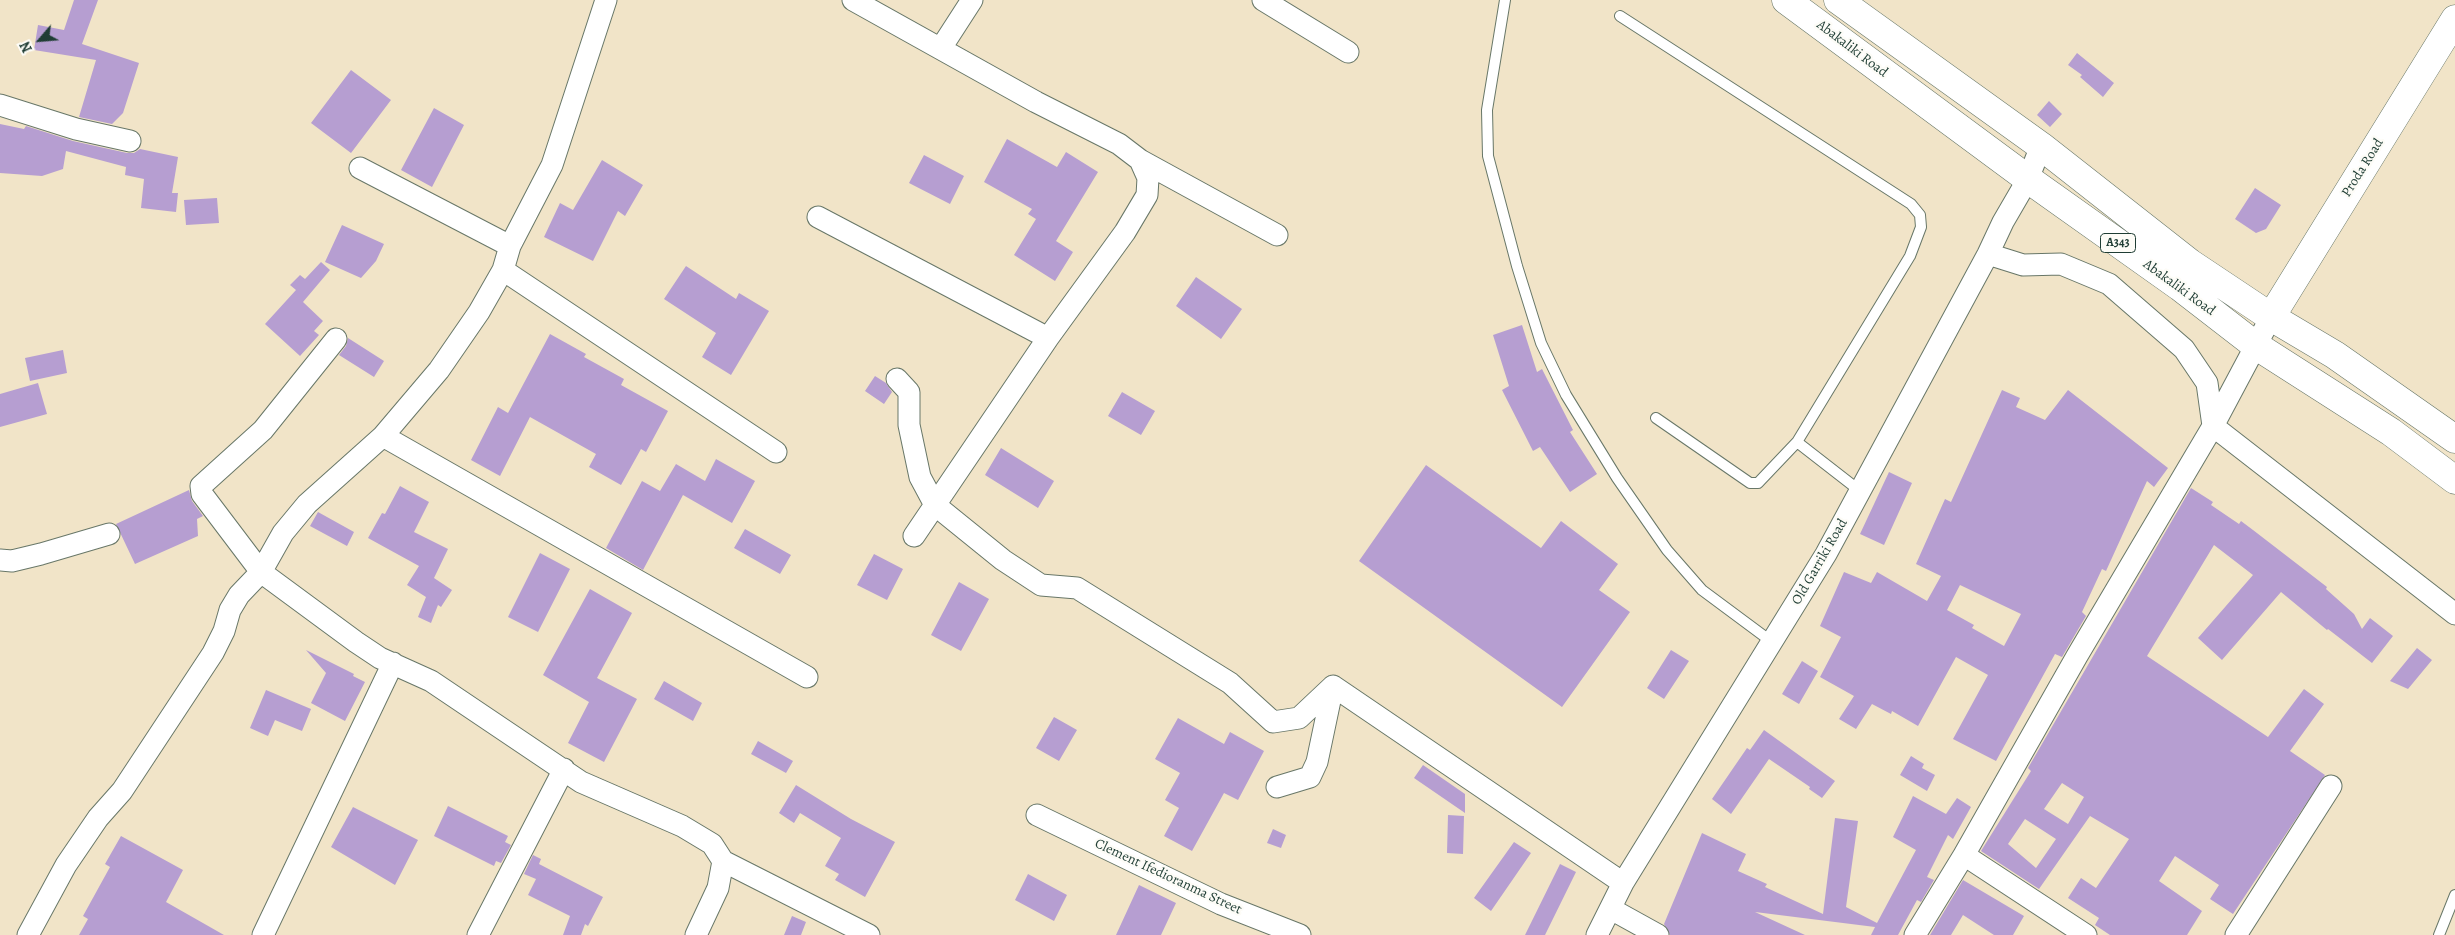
<!DOCTYPE html>
<html>
<head>
<meta charset="utf-8">
<style>
  body { margin:0 }
  #map { position:relative; width:2455px; height:935px; overflow:hidden; background:#f1e4c8; font-family:Alegreya,serif }
  canvas { display:block }
  .north { position:absolute; left:15px; top:15px; width:50px; height:50px; -webkit-text-stroke:4px #fdfcf7; paint-order:stroke; rotate:243deg; font-size:14px; font-weight:700; line-height:20px; text-align:center; color:#1f3d34 }
  .north::after { content:''; display:block; margin:auto; width:18px; height:22px; background:#1f3d34; clip-path:polygon(50% 0,100% 100%,50% 72%,0 100%) }
</style>
</head>
<body>
<div id="map">
<canvas width="2455" height="935"></canvas>
<div class="north">N</div>
</div>
<script>
const context = document.querySelector('canvas').getContext('2d');
context.lineJoin = 'round';
function paint(path, color) {
  context.fillStyle = color;
  context.fill(path, 'evenodd');
}
function poly(rows) {
  const path = new Path2D();
  for (const r of rows) {
    path.moveTo(r[0], r[1]);
    for (let i = 2; i < r.length; i += 2) path.lineTo(r[i], r[i + 1]);
  }
  return path;
}
function strokePath(path, color, width, dash) {
  context.strokeStyle = color;
  context.lineWidth = width;
  context.lineCap = dash ? 'butt' : 'round';
  context.setLineDash(dash || []);
  context.stroke(path);
}
function write(font, color, halo, rows, align = 'center') {
  context.font = font + ' Alegreya,serif';
  context.lineWidth = 4.5;
  context.setLineDash([]);
  context.textBaseline = 'middle';
  context.strokeStyle = halo;
  context.fillStyle = color;
  for (const [text, x, y, turn = 0] of rows) {
    context.save();
    context.translate(x, y);
    context.rotate((+turn || 0) * Math.PI / 180);
    context.textAlign = isNaN(turn) ? turn : align;
    if (halo) context.strokeText(text, 0, 0);
    context.fillText(text, 0, 0);
    context.restore();
  }
}
paint(poly([
  [74,0,98,0,82,44,139,63,123,113,112,124,79,117,96,60,34,50,38,25,64,30],
  [2077,53,2114,83,2103,97,2080,77,2082,75,2068,65],
  [351,70,391,100,351,153,311,123],
  [2049,101,2062,114,2050,127,2037,115],
  [434,108,464,125,432,187,401,170],
  [0,124,24,129,26,126,73,141,127,153,134,153,140,149,178,157,172,193,178,193,176,212,141,208,144,179,125,175,126,167,66,151,63,169,42,176,0,173],
  [1007,139,1057,167,1066,152,1098,172,1056,241,1073,252,1055,281,1014,255,1036,219,1028,214,1032,209,984,182],
  [924,155,964,176,950,204,909,183],
  [602,160,643,185,625,216,618,211,593,261,544,237,560,203,573,210],
  [2255,188,2281,205,2266,229,2256,233,2235,219],
  [217,198,219,223,186,225,184,200],
  [342,225,384,244,376,261,361,278,325,262],
  [321,262,330,270,303,302,323,321,314,331,319,335,300,356,265,324,296,290,290,285,300,275,305,279],
  [686,266,736,299,739,293,769,311,731,375,702,357,716,333,664,299],
  [1196,277,1242,309,1221,339,1176,306],
  [1522,325,1537,372,1542,369,1573,430,1570,432,1597,474,1570,492,1540,447,1533,451,1502,390,1509,386,1493,335],
  [550,334,586,354,584,357,624,379,621,385,668,411,646,452,641,449,621,485,589,467,596,454,530,417,500,476,471,460,498,407,508,413],
  [348,338,384,361,374,377,339,355,346,346],
  [63,350,67,373,30,381,25,358],
  [875,376,886,383,892,392,884,404,865,391],
  [38,383,47,414,0,427,0,394],
  [2002,390,2020,398,2016,407,2045,420,2068,390,2168,468,2154,487,2147,481,2106,571,2102,569,2082,612,2086,616,2062,657,2055,654,1996,761,1953,739,1988,675,1956,657,1918,726,1892,711,1891,714,1872,704,1856,729,1839,719,1854,696,1820,677,1841,637,1820,626,1844,572,1871,583,1877,572,1927,601,1941,576,1916,564,1945,499,1951,502],
  [1960,585,2021,614,2004,646,1972,628,1974,625,1947,610],
  [1122,392,1155,411,1141,435,1108,416],
  [1001,448,1054,481,1038,508,985,475],
  [716,459,755,481,732,523,683,495,643,570,606,548,642,481,660,491,676,464,705,481],
  [1426,465,1541,548,1561,521,1618,564,1599,590,1630,612,1562,707,1359,561],
  [1889,472,1912,483,1884,545,1860,534],
  [400,486,429,502,414,532,448,549,434,578,452,590,441,607,438,605,431,623,418,617,426,597,407,585,419,566,368,538,382,513,385,514],
  [2191,488,2213,502,2211,505,2239,524,2241,521,2253,530,2327,587,2326,589,2354,614,2362,629,2370,618,2393,636,2372,663,2328,629,2327,630,2281,592,2222,660,2198,638,2253,575,2214,545,2147,656,2268,737,2304,689,2324,704,2290,751,2325,775,2233,914,2210,899,2219,885,2175,856,2159,881,2202,911,2187,935,2110,935,2095,925,2099,918,2068,898,2081,878,2096,888,2129,839,2090,816,2039,889,1981,851,2031,771,2028,768],
  [2062,783,2084,797,2068,824,2044,809],
  [2025,819,2056,839,2036,868,2008,844],
  [189,490,192,501,203,516,197,519,198,536,135,564,116,524],
  [318,512,354,532,347,546,310,526],
  [745,529,791,555,780,574,734,548],
  [540,553,570,569,538,632,508,617],
  [874,554,903,569,887,600,857,585],
  [959,582,989,599,961,651,931,635],
  [590,589,632,613,597,678,637,699,604,762,568,743,589,702,543,675],
  [2417,648,2432,660,2408,689,2390,681],
  [306,650,354,674,353,676,365,682,345,721,311,703,326,673],
  [1671,650,1689,661,1664,699,1647,688],
  [1802,661,1818,671,1799,704,1782,694],
  [664,681,702,703,693,721,654,699],
  [266,690,311,709,302,731,275,720,268,736,250,728],
  [1054,717,1077,730,1059,761,1036,748],
  [1178,718,1224,744,1230,732,1264,751,1238,800,1224,793,1192,851,1164,836,1179,808,1165,800,1180,773,1155,759],
  [1764,730,1835,781,1822,798,1809,789,1810,787,1769,759,1731,814,1712,799,1747,748,1750,750],
  [758,741,793,761,786,773,751,754],
  [1911,756,1924,764,1922,768,1935,775,1927,791,1900,775],
  [1423,765,1465,794,1465,813,1414,778],
  [796,785,851,819,895,842,865,897,835,880,839,874,825,866,841,838,800,813,794,823,779,813],
  [1913,796,1946,814,1957,798,1971,807,1953,839,1948,835,1927,877,1934,880,1921,902,1917,900,1898,935,1871,935,1875,927,1755,912,1805,935,1670,935,1664,924,1702,833,1746,854,1738,871,1767,884,1765,887,1823,914,1835,818,1858,821,1846,907,1877,923,1916,850,1893,837],
  [448,806,508,836,505,842,511,845,501,863,496,861,494,866,434,836],
  [353,807,418,840,395,885,331,847],
  [1448,815,1464,816,1463,854,1447,853],
  [1273,829,1286,835,1281,848,1267,843],
  [121,836,183,870,166,902,224,935,79,935,88,919,83,916,110,867,105,864],
  [1514,842,1531,853,1491,911,1474,898],
  [533,855,541,859,539,864,603,897,588,926,585,924,581,935,563,935,570,916,528,895,536,879,524,874],
  [1560,864,1576,872,1545,935,1525,935],
  [1028,874,1067,895,1054,921,1015,900],
  [1963,880,2024,916,2013,935,1994,935,1963,915,1951,935,1930,935],
  [1139,885,1176,903,1161,935,1116,935],
  [792,916,806,922,801,935,784,935]
]), '#b69ed1');
const service = poly([
  [1505,0,1487,110,1488,156,1517,266,1541,343,1566,395,1617,478,1667,550,1702,590,1772,642],
  [1620,16,1911,204,1920,215,1921,227,1910,256,1797,442,1758,483,1750,483,1656,418],
  [1797,442,1860,491],
  [2439,935,2455,895]
]);
const minor = poly([
  [853,0,1036,102,1119,144,1140,160,1148,178,1147,195,1125,232,1048,338,914,536],
  [1263,0,1348,52],
  [941,48,972,0],
  [0,105,76,129,130,141],
  [1140,160,1277,235],
  [360,168,510,246],
  [818,217,1048,338],
  [1988,254,2023,265,2061,264,2109,284,2184,349,2207,383,2213,426,2455,614],
  [503,270,776,452],
  [336,339,263,430,201,486,202,494,261,572,356,642,380,658,431,681,581,782,682,826,712,844,723,861,718,888,696,935],
  [897,379,909,392,909,425,920,477,935,505,1003,560,1041,585,1077,588,1230,683,1273,722,1299,718,1333,686,1317,762,1310,777,1277,787],
  [383,436,807,677],
  [0,560,12,561,41,554,109,534],
  [1333,686,1623,883],
  [1037,815,1221,904,1300,935],
  [1964,855,2086,935],
  [723,861,869,935],
  [1611,909,1658,935],
  [28,935,66,865,98,818,122,791,213,653,224,631,230,610,239,595,261,572,283,533,307,504,383,436,439,370,479,312,503,270,510,246,552,165,606,0],
  [263,935,393,663],
  [478,935,564,769],
  [1597,935,1623,883,1826,554,1988,254,2003,222,2028,179,2041,146],
  [1915,935,1964,855,2077,656,2213,426,2271,317],
  [2236,935,2331,786]
]);
const secondary = poly([
  [2271,317,2455,19]
]);
const trunk = poly([
  [1786,0,2028,179,2180,287,2255,345,2391,432,2455,480],
  [1838,0,2041,146,2190,263,2271,317,2335,355,2455,439]
]);
strokePath(service, '#687768', 12);
strokePath(minor, '#687768', 23);
strokePath(secondary, '#687768', 29);
strokePath(trunk, '#687768', 29);
strokePath(service, '#fff', 10);
strokePath(minor, '#fff', 21);
strokePath(secondary, '#fff', 28);
strokePath(trunk, '#fff', 28);
for (const [x, y, w] of [
  [2118,243,35]
]) {
  const box = new Path2D();
  box.roundRect(x - w / 2, y - 9.5, w, 19, 4);
  context.fillStyle = '#fdfcf7';
  context.fill(box);
  strokePath(box, '#1f3d34', 1);
}
write('bold 12px', '#1f3d34', null, [
  ["A343",2118,243]
]);
write('14px', '#1f3d34', '#fdfcf7', [
  ["Abakaliki Road",1852,49,37],
  ["Proda Road",2363,168,-58],
  ["Abakaliki Road",2179,288,36],
  ["Old Garriki Road",1820,562,-60],
  ["Clement Ifedioranma Street",1168,877,25]
]);
</script>
</body>
</html>
